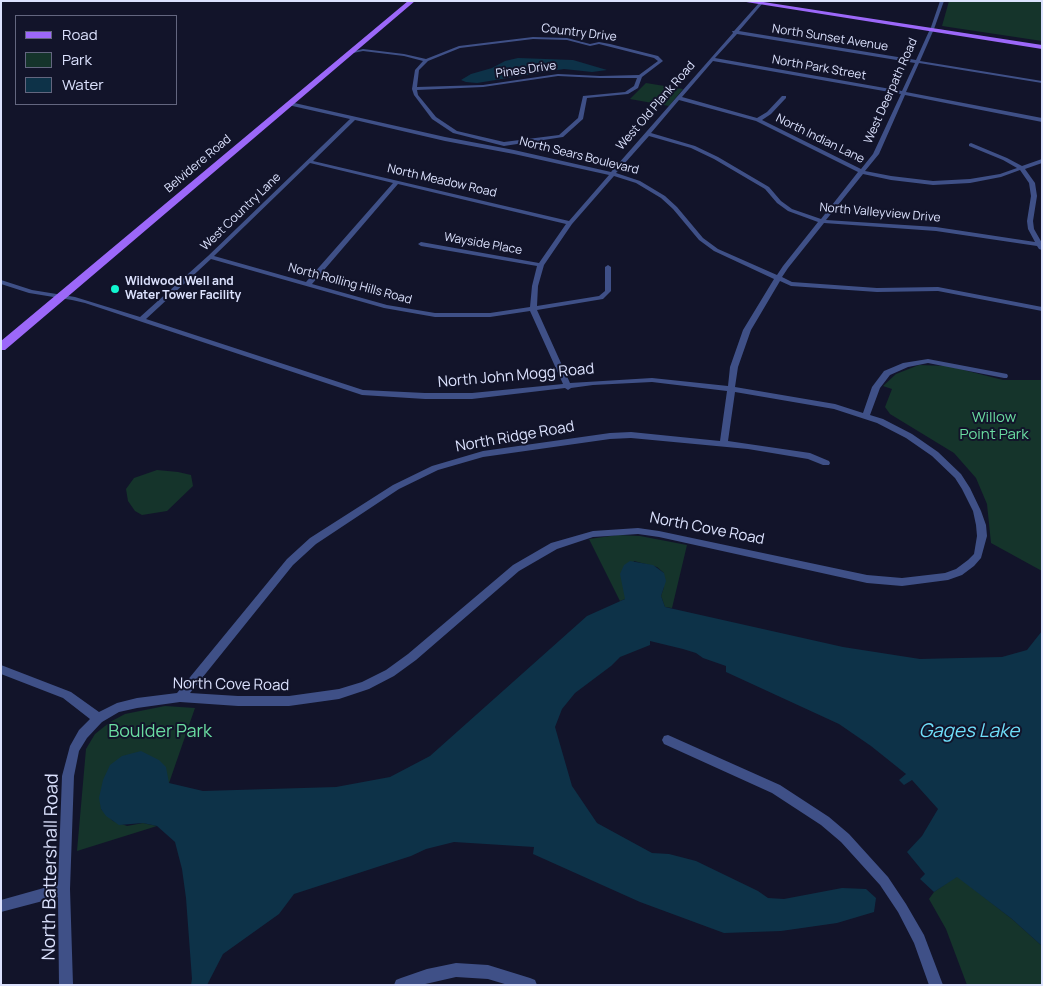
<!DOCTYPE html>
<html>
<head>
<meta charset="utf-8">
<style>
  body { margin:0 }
  #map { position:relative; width:1043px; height:986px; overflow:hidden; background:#12142a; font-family:Manrope,sans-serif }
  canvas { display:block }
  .frame { position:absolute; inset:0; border:2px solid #dce2fe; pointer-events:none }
  .legend { position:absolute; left:15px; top:15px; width:162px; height:90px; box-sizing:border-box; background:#12142a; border:1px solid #63667f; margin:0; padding:6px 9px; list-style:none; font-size:15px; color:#dce2fe }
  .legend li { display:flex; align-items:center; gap:10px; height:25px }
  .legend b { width:25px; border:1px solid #63667f }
</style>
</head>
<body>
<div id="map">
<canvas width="1043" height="986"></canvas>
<div class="frame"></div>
<ul class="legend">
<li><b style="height:6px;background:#9c68f9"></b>Road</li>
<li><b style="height:14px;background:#15342b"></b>Park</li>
<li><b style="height:14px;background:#0d3248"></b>Water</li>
</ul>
</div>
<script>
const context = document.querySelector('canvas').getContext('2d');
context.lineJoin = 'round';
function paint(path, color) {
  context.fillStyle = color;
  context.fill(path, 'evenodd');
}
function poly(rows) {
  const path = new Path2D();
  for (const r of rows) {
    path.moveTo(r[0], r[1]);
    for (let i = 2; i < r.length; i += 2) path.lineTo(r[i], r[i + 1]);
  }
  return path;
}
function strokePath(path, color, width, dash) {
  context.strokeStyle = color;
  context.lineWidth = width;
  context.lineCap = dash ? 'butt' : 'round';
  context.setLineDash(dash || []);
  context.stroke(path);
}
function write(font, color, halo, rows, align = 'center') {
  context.font = font + ' Manrope,sans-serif';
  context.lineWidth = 4;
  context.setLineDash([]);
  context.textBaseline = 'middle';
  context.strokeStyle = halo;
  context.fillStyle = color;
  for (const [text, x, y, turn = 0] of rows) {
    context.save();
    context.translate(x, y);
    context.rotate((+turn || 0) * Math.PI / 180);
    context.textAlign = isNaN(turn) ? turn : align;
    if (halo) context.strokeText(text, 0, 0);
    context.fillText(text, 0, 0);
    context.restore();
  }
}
paint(poly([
  [949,1,1042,1,1042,41,942,26],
  [646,83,683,89,669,106,630,99],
  [919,365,948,366,1003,380,1042,380,1042,571,991,543,987,504,976,478,954,453,890,414,885,407,892,389,883,386,896,374],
  [157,470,178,472,191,475,193,486,167,511,142,515,135,511,128,501,126,489,134,478],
  [618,535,640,536,687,545,672,608,665,607,661,596,664,587,664,573,657,567,634,561,625,599,620,601,589,539],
  [165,706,195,708,169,783,101,809,113,821,127,826,143,823,157,826,77,851,86,749,95,734,110,722,125,714],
  [957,876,1012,919,1042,946,1042,985,967,985,946,929,929,899,934,892]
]), '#15342b');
paint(poly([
  [518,58,573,60,607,70,592,72,564,69,477,83,466,82,461,80,471,74,492,68,505,61],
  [630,561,653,565,664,573,666,581,661,596,665,607,843,647,920,659,1002,657,1027,650,1042,631,1042,946,1012,919,957,877,934,892,920,879,925,874,907,852,922,836,938,809,912,780,904,785,899,780,906,774,871,746,839,724,726,672,726,666,703,658,696,653,683,649,650,641,650,645,620,657,611,666,575,693,562,709,555,727,572,786,597,823,652,853,669,854,696,861,758,891,768,898,784,899,842,888,866,889,876,898,874,912,837,923,781,931,724,933,640,902,533,854,534,847,454,842,426,849,411,856,294,894,279,914,223,954,207,985,191,985,192,979,186,898,182,869,175,842,157,826,143,823,119,825,106,816,101,809,99,798,103,780,110,765,122,756,141,751,159,760,166,767,169,783,203,791,336,787,390,777,430,756,587,616,625,599,620,574,624,565]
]), '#0d3248');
paint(poly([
  [759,3,762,4,739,31,916,60,930,29,932,28,934,29,920,61,1042,81,1042,83,919,63,906,92,1042,118,1042,122,905,95,879,154,865,171,891,176,933,181,970,179,1000,174,1017,168,1003,160,969,146,969,144,971,143,1007,158,1022,166,1042,159,1042,163,1025,169,1035,183,1037,196,1033,221,1034,229,1042,243,1042,250,1039,249,1037,246,936,231,824,223,788,268,782,277,792,282,877,288,938,287,1042,307,1042,311,938,291,877,292,791,286,780,281,751,330,738,367,735,387,835,404,863,413,872,387,884,371,903,363,928,359,1007,374,1008,376,1007,378,1004,378,928,363,908,367,890,375,880,388,870,415,883,419,912,434,938,452,961,474,970,488,981,511,986,525,987,536,981,558,974,566,962,575,948,580,902,586,867,583,659,537,638,534,593,537,557,549,519,571,416,660,394,676,369,689,339,699,289,706,238,706,180,702,137,708,119,712,102,722,87,738,79,751,74,776,70,889,73,985,59,985,58,897,1,912,1,900,58,884,62,776,70,746,79,730,90,719,63,698,1,674,1,665,71,692,99,712,117,703,137,698,177,693,287,559,310,538,393,485,432,466,483,451,610,433,631,432,720,441,727,391,652,382,593,385,571,388,568,390,565,388,472,399,425,399,362,395,85,303,72,300,29,293,1,284,1,280,32,290,75,297,140,317,208,256,350,119,288,105,287,104,290,102,445,137,514,150,611,172,733,33,732,31,734,31,759,3],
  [737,34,915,63,902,91,715,58,737,34],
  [713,61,901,94,873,154,861,169,762,120,771,114,786,98,786,96,782,96,767,112,757,118,682,97,713,61],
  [679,100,756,121,858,172,821,219,792,209,781,201,769,187,718,157,695,146,651,133,679,100],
  [355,120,445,141,514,154,609,175,569,221,313,161,355,120],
  [649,136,691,148,714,159,765,189,777,203,788,211,818,222,783,266,777,275,718,249,703,238,677,207,665,196,640,181,616,173,649,136],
  [310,163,393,183,306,282,214,256,310,163],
  [1020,170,1029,183,1031,196,1027,221,1028,229,1035,242,936,227,826,220,863,174,891,180,933,185,970,183,1001,177,1020,170],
  [614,176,636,183,661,198,673,209,699,240,714,251,774,279,743,330,730,367,728,386,652,378,570,383,537,310,603,299,611,291,611,267,608,265,605,267,605,291,599,296,537,306,538,286,544,265,572,224,614,176],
  [398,184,566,224,539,263,421,242,418,244,421,246,537,266,532,286,530,307,490,313,435,313,387,305,312,284,398,184],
  [211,259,384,308,435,317,490,317,530,311,563,384,472,393,425,393,363,390,146,319,211,259],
  [735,392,834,409,877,423,906,438,932,456,955,478,962,489,973,511,976,525,977,536,974,554,968,560,956,569,945,573,902,578,867,575,659,531,638,528,593,531,551,543,513,565,408,654,386,670,362,682,339,689,289,696,238,696,190,693,293,565,316,544,399,489,438,470,483,457,610,439,631,438,748,449,808,459,823,465,829,465,830,463,829,461,810,453,728,441,735,392],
  [533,37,567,38,590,44,599,42,610,44,658,56,663,61,642,77,638,88,628,94,587,98,583,119,563,137,504,146,453,133,432,119,414,95,412,89,415,70,423,61,404,56,363,51,353,53,351,52,363,49,404,54,426,59,459,46,533,37],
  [533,39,567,40,590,46,599,44,654,58,658,61,639,75,600,76,558,74,483,85,417,87,419,70,428,61,460,48,533,39],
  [558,76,600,78,637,78,634,86,625,92,583,96,578,118,559,135,504,142,457,131,436,117,418,95,417,90,483,87,558,76],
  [668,735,780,785,829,817,849,834,888,877,906,904,924,935,943,985,929,985,914,943,898,912,880,885,841,842,821,825,772,793,664,744,662,740,664,736,668,735],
  [456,963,488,965,530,978,535,980,537,985,508,985,488,979,456,977,421,985,394,985,396,980,401,978,427,969,456,963]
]), '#3f5087');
paint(poly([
  [940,1,944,1,934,29,930,30,940,1]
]), '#3f5087');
paint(poly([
  [408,1,415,1,5,350,1,350,1,341,408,1],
  [740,1,757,1,1042,45,1042,49,740,1]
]), '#9c68f9');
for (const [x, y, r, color] of [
  [115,289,5,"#11f6d0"]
]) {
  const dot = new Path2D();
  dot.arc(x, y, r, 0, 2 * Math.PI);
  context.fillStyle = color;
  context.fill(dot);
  strokePath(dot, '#12142a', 2);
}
write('12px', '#dce2fe', '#12142a', [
  ["Country Drive",579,33,7],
  ["North Sunset Avenue",830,38,9],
  ["North Park Street",819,68,10],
  ["Pines Drive",526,70,-8],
  ["West Deerpath Road",891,91,-66],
  ["West Old Plank Road",656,106,-49],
  ["North Indian Lane",820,139,26],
  ["North Sears Boulevard",579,156,14],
  ["Belvidere Road",198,164,-40],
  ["North Meadow Road",442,181,13],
  ["West Country Lane",241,212,-44],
  ["North Valleyview Drive",880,213,5],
  ["Wayside Place",483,244,10],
  ["North Rolling Hills Road",350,284,15]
]);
write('bold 12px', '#dce2fe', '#12142a', [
  ["Wildwood Well and",125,282],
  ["Water Tower Facility",125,296]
], 'left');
write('15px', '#dce2fe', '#12142a', [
  ["North John Mogg Road",516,376,-5],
  ["North Ridge Road",515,437,-10],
  ["North Cove Road",707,529,11],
  ["North Cove Road",231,685,1]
]);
write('15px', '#6adca1', '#12142a', [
  ["Willow",994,418],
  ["Point Park",994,435]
]);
write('18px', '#6adca1', '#12142a', [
  ["Boulder Park",160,732]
]);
write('18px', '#dce2fe', '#12142a', [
  ["North Battershall Road",51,867,-89]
]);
write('italic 19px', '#6fdef9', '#12142a', [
  ["Gages Lake",969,732]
]);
</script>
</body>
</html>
